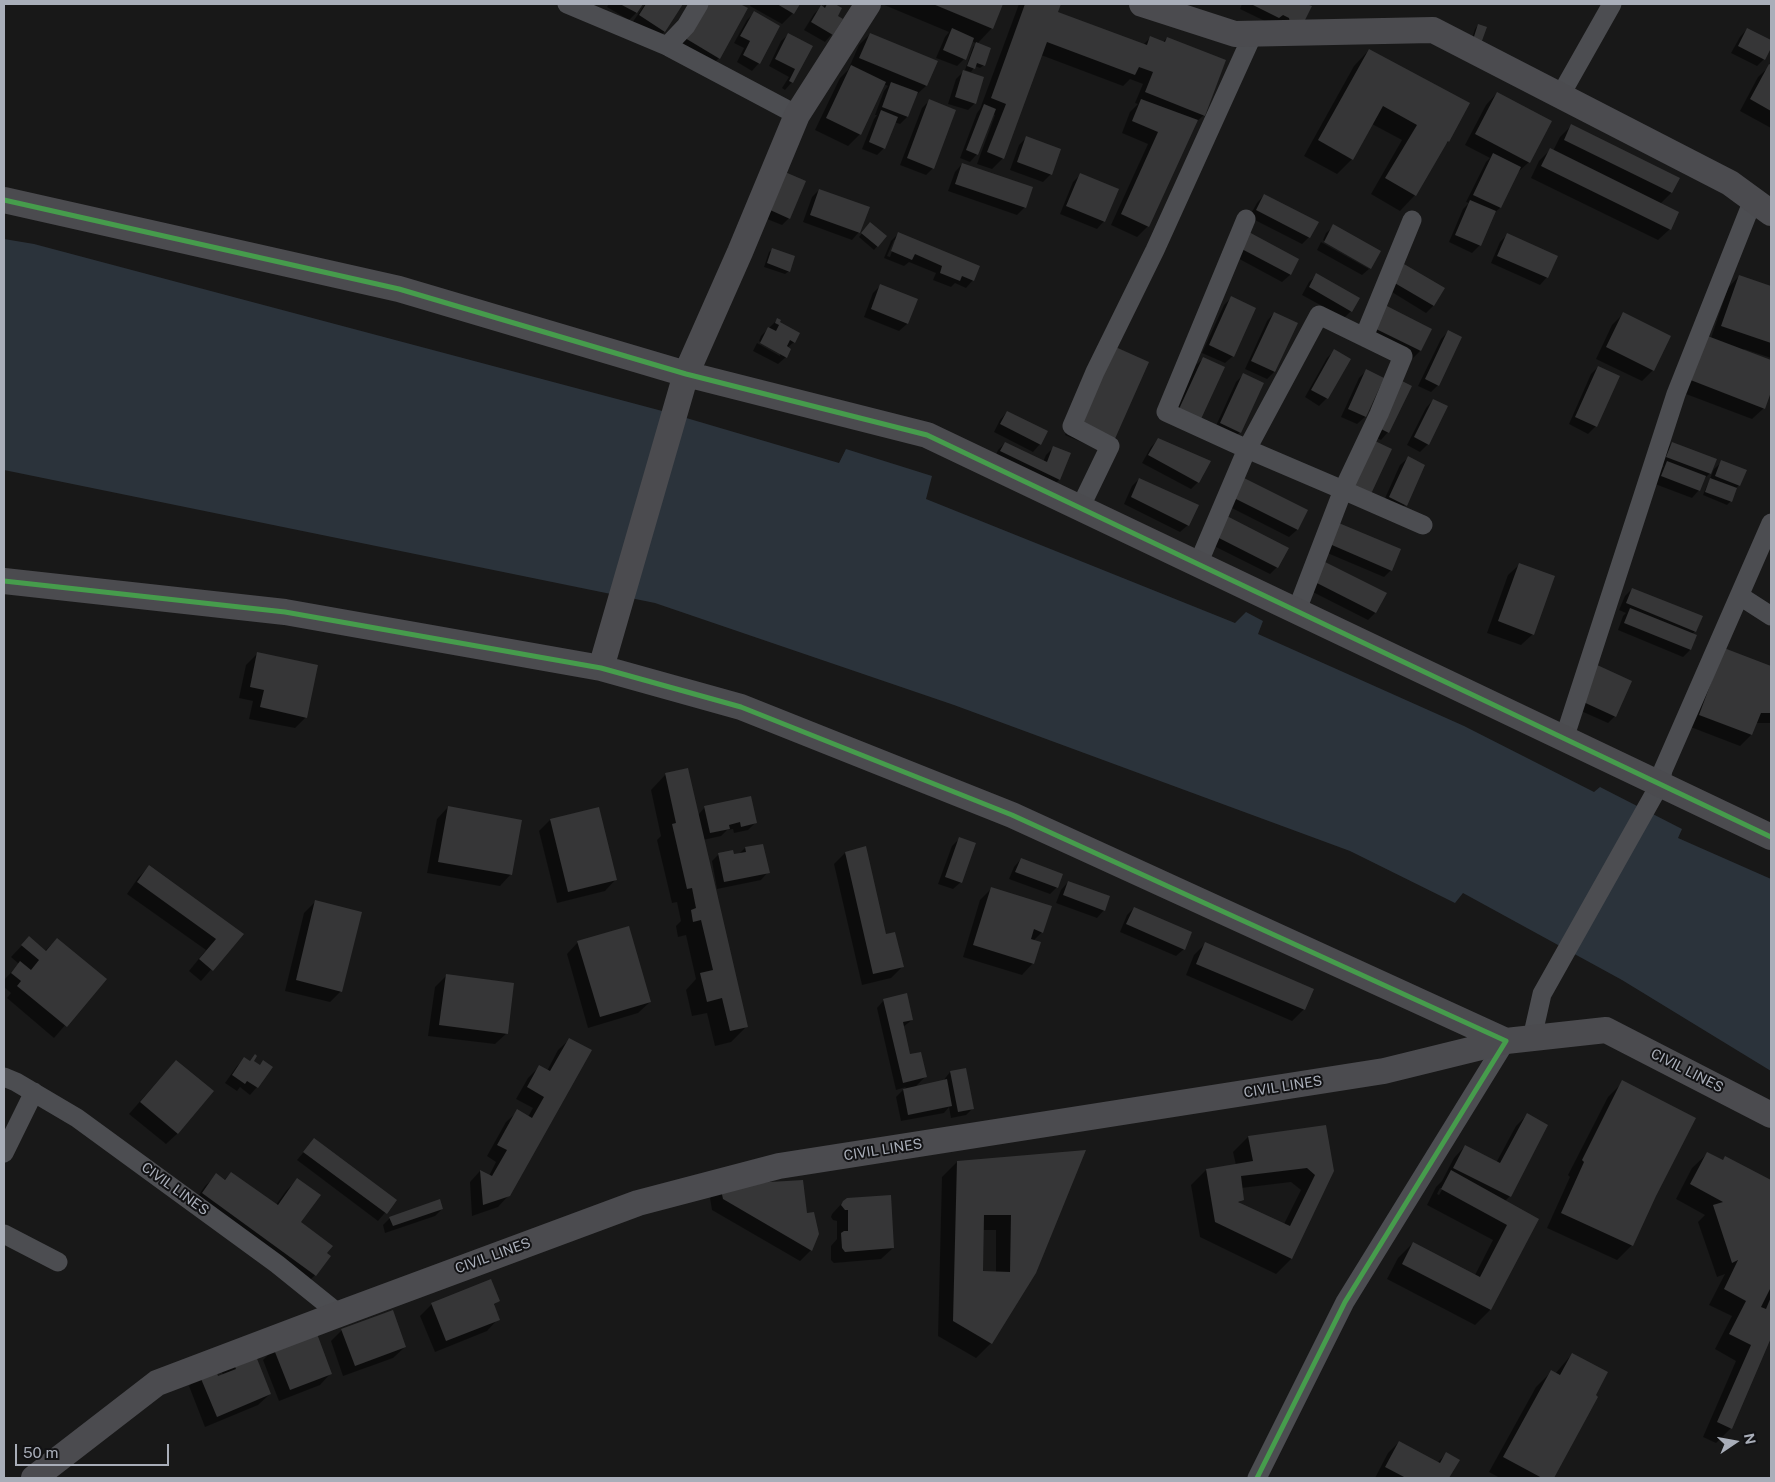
<!DOCTYPE html>
<html>
<head>
<meta charset="utf-8">
<style>
  body { margin:0 }
  #map { position:relative; width:1775px; height:1482px; overflow:hidden; background:#181818; font-family:"Public Sans",sans-serif }
  canvas { display:block }
  .frame { position:absolute; inset:0; border:5px solid #a9aeb9; pointer-events:none }
  .north { position:absolute; left:1710px; top:1417px; width:50px; height:50px; -webkit-text-stroke:4px #121214; paint-order:stroke; rotate:78deg; font-size:14px; font-weight:700; line-height:20px; text-align:center; color:#a9aeb9 }
  .north::after { content:''; display:block; margin:auto; width:18px; height:22px; background:#a9aeb9; clip-path:polygon(50% 0,100% 100%,50% 72%,0 100%) }
  .scale { position:absolute; left:15px; top:1444px; width:154px; height:22px; box-sizing:border-box; border:2px solid #a9aeb9; border-top:0; padding-left:6px; font-size:15px; line-height:18px; white-space:nowrap; color:#a9aeb9; -webkit-text-stroke:4px #121214; paint-order:stroke }
</style>
</head>
<body>
<div id="map">
<canvas width="1775" height="1482"></canvas>
<div class="frame"></div>
<div class="north">N</div>
<div class="scale">50 m</div>
</div>
<script>
const context = document.querySelector('canvas').getContext('2d');
context.lineJoin = 'round';
function paint(path, color) {
  context.fillStyle = color;
  context.fill(path, 'evenodd');
}
function poly(rows) {
  const path = new Path2D();
  for (const r of rows) {
    path.moveTo(r[0], r[1]);
    for (let i = 2; i < r.length; i += 2) path.lineTo(r[i], r[i + 1]);
  }
  return path;
}
function strokePath(path, color, width, dash) {
  context.strokeStyle = color;
  context.lineWidth = width;
  context.lineCap = dash ? 'butt' : 'round';
  context.setLineDash(dash || []);
  context.stroke(path);
}
function write(font, color, halo, rows, align = 'center') {
  context.font = font + ' "Public Sans",sans-serif';
  context.lineWidth = 4;
  context.setLineDash([]);
  context.textBaseline = 'middle';
  context.strokeStyle = halo;
  context.fillStyle = color;
  for (const [text, x, y, turn = 0] of rows) {
    context.save();
    context.translate(x, y);
    context.rotate((+turn || 0) * Math.PI / 180);
    context.textAlign = isNaN(turn) ? turn : align;
    if (halo) context.strokeText(text, 0, 0);
    context.fillText(text, 0, 0);
    context.restore();
  }
}
paint(poly([
  [4,239,34,244,666,412,839,463,846,449,932,476,926,499,1235,623,1246,612,1263,621,1258,634,1464,726,1594,792,1600,787,1682,829,1678,838,1771,879,1771,1071,1622,980,1463,893,1455,903,1350,851,954,705,655,603,4,470]
]), '#2b333b');
paint(poly([
  [609,4,641,4,636,13,629,20,607,7],
  [645,4,682,4,664,32,657,39,632,23],
  [701,4,738,4,746,9,719,58,708,69,674,49],
  [751,4,798,4,793,13,782,24,750,6],
  [825,4,832,4,841,9,836,17,832,34,825,42,804,30,814,14,821,7,823,8],
  [882,4,1002,4,992,28,977,44,972,41,964,59,957,66,936,58,945,37,949,32],
  [1019,4,1059,4,1056,12,1143,45,1151,37,1163,42,1167,38,1204,115,1194,124,1148,226,1137,237,1111,225,1148,144,1122,133,1130,112,1138,104,1135,103,1143,84,1130,79,1123,86,1041,55,1003,158,992,169,977,164,995,115,993,114,977,154,970,162,960,158,977,113,980,109],
  [1242,4,1309,4,1300,28,1271,24,1240,9],
  [754,13,759,63,752,71,737,62,744,48,734,43,747,20],
  [1478,25,1475,52,1468,50,1475,29],
  [1747,29,1771,42,1771,45,1764,59,1757,66,1731,53,1740,37],
  [789,34,811,46,792,82,785,90,782,88,789,77,769,66,781,41],
  [870,34,926,86,914,97,907,117,900,124,894,122,884,148,877,155,862,149,874,119,877,115,875,115,884,91,888,86,884,84,860,134,848,146,815,130,840,78,848,70,859,45],
  [976,44,984,65,980,68,975,66,971,72,965,70,973,47],
  [1369,50,1468,104,1448,142,1444,146,1415,195,1400,211,1371,194,1402,140,1372,124,1352,159,1337,174,1304,156,1354,66],
  [1770,66,1771,67,1771,128,1740,111,1758,77],
  [963,72,975,103,968,110,948,104,956,79],
  [1497,93,1529,162,1517,173,1500,208,1493,214,1480,245,1472,253,1449,242,1463,209,1469,203,1466,202,1486,162,1490,158,1465,145,1486,105],
  [929,101,933,168,926,175,900,165,922,108],
  [1571,126,1678,178,1671,193,1660,204,1670,229,1658,240,1531,178,1539,161,1550,150,1553,151,1560,137],
  [1026,138,1051,174,1043,182,1010,170,1019,145],
  [962,164,1025,207,1017,215,948,191,955,172],
  [1080,175,1104,221,1097,229,1060,214,1073,182],
  [778,181,789,218,782,225,762,217],
  [819,190,859,232,852,240,803,222,812,197],
  [1264,195,1309,237,1302,244,1249,217,1257,203],
  [1334,226,1379,251,1369,268,1369,267,1323,240,1326,233],
  [867,227,886,236,874,250,859,237],
  [899,233,973,280,966,288,955,283,951,287,933,280,936,273,909,262,904,266,884,258,891,241],
  [894,240,896,240,890,257,887,256],
  [1507,235,1547,277,1540,285,1491,263,1500,242],
  [1240,240,1297,259,1290,275,1282,282,1232,255],
  [1321,242,1369,269,1362,275,1317,250],
  [773,249,789,271,785,274,764,267,769,252],
  [1397,272,1443,289,1433,306,1426,313,1387,289],
  [1317,275,1351,311,1344,318,1302,295,1309,282],
  [1739,276,1771,288,1771,358,1744,349,1743,351,1771,362,1771,389,1764,408,1752,419,1678,391,1711,338,1728,288],
  [881,285,916,300,907,324,899,331,864,317,873,293],
  [1231,298,1233,356,1225,363,1202,353,1224,305],
  [1274,313,1296,323,1274,372,1267,379,1245,369,1267,321],
  [1376,313,1420,351,1413,358,1366,334],
  [1623,314,1653,370,1642,381,1596,359,1612,325],
  [778,319,794,342,787,348,786,357,778,364,753,351,757,343,780,356,780,353,759,341,761,336],
  [1448,332,1438,385,1431,392,1418,386,1441,339],
  [1334,351,1349,359,1327,398,1319,406,1305,397,1327,358],
  [1100,357,1102,451,1065,435],
  [1204,358,1223,367,1173,417,1196,365],
  [1598,367,1596,426,1588,434,1569,424,1591,374],
  [1366,371,1382,378,1365,417,1357,424,1341,417,1359,378],
  [1243,375,1240,432,1233,439,1214,430,1236,382],
  [1391,388,1388,432,1381,440,1369,434],
  [1433,400,1428,444,1420,452,1407,445,1426,408],
  [1007,412,1046,432,1040,444,1033,452,994,432,1000,420],
  [1158,440,1198,482,1191,489,1142,463,1151,447],
  [1005,443,1043,462,1046,455,1054,447,1070,454,1059,480,1052,487,994,459,998,450],
  [1672,443,1710,473,1703,480,1699,490,1692,498,1655,484,1660,470,1664,466,1660,464,1665,451],
  [1408,458,1405,505,1398,512,1382,505,1400,465],
  [1722,462,1739,485,1734,490,1731,501,1727,505,1703,495,1714,469],
  [1139,479,1188,525,1180,532,1124,504,1132,486],
  [1235,486,1306,510,1297,530,1289,537,1226,505],
  [1216,523,1277,567,1270,574,1206,542],
  [1327,529,1391,570,1384,577,1318,549],
  [1321,561,1375,613,1368,620,1305,588],
  [1520,564,1533,634,1521,645,1487,633,1508,575],
  [1632,589,1695,631,1692,634,1696,636,1690,650,1683,657,1618,630,1623,616,1626,613,1619,610,1625,596],
  [1724,650,1771,668,1771,723,1756,723,1751,735,1740,746,1688,726],
  [258,653,306,717,295,728,249,719,253,701,239,698,246,665],
  [1588,673,1615,716,1608,723,1572,707],
  [666,774,698,815,705,807,755,823,748,830,734,833,733,829,727,830,721,836,703,840,746,1027,731,1042,715,1046,707,1013,692,1016,686,990,696,979,686,935,678,937,676,926,681,921,677,902,672,903,657,840,661,836,651,790],
  [448,807,511,874,500,886,427,873,437,819],
  [550,820,616,879,605,891,557,903,539,831],
  [960,838,961,882,953,889,938,884,952,846],
  [762,845,768,872,761,880,717,889,712,861,719,854,739,854,745,848],
  [845,853,902,967,891,978,862,985,834,864],
  [1021,859,1057,887,1050,894,1009,879,1014,867],
  [149,867,242,934,201,981,189,971,206,950,127,894,138,878],
  [1068,882,1104,910,1097,918,1056,903,1061,890],
  [992,888,1042,932,1033,941,1033,963,1022,975,963,957,980,900],
  [315,902,341,991,330,1002,285,991,304,913],
  [1134,908,1184,949,1176,956,1120,932,1127,915],
  [29,938,45,951,57,939,105,979,54,1038,7,998,11,993,4,987,4,980,19,964,11,957],
  [578,942,650,1002,638,1013,588,1028,567,954],
  [1205,944,1312,990,1304,1009,1292,1021,1186,975,1194,955],
  [446,976,507,1033,495,1044,428,1036,435,987],
  [884,1000,912,1020,903,1027,909,1056,925,1077,915,1087,943,1081,950,1072,973,1108,966,1115,951,1118,949,1107,944,1113,901,1121,896,1097,906,1087,896,1090,877,1008],
  [570,1039,509,1195,498,1207,472,1216,470,1182,480,1171,489,1176,496,1162,487,1156,506,1122,518,1111,528,1117,533,1108,516,1099,528,1078,539,1067,547,1071,558,1050],
  [255,1056,252,1061,259,1066,257,1087,250,1095,240,1087,237,1091,225,1083,237,1066,244,1059,249,1062],
  [165,1073,178,1133,166,1144,129,1114],
  [1623,1082,1655,1196,1632,1245,1617,1260,1547,1228,1570,1177,1568,1175,1608,1097],
  [1527,1115,1546,1125,1510,1196,1505,1201,1537,1219,1490,1310,1475,1325,1387,1279,1398,1258,1413,1243,1475,1275,1493,1240,1427,1205,1436,1187,1442,1181,1454,1158,1465,1146,1496,1163,1516,1126],
  [1440,1188,1443,1188,1439,1195,1437,1194],
  [1248,1137,1333,1170,1291,1259,1276,1274,1200,1237,1191,1185,1206,1170,1236,1165,1233,1152],
  [1291,1182,1301,1190,1284,1224,1239,1203,1242,1199,1241,1188],
  [314,1140,395,1201,378,1221,297,1160],
  [1085,1151,991,1343,976,1358,938,1336,942,1177,957,1162],
  [983,1230,996,1230,996,1273,982,1273],
  [1708,1153,1722,1161,1725,1158,1770,1181,1771,1185,1771,1335,1731,1428,1716,1443,1703,1437,1736,1361,1715,1349,1732,1316,1709,1305,1725,1274,1717,1277,1698,1222,1705,1215,1676,1199,1692,1168],
  [231,1173,276,1205,286,1191,297,1180,299,1223,326,1254,315,1275,304,1286,192,1205,205,1186,217,1175,224,1180],
  [721,1186,811,1250,800,1261,712,1210,710,1198],
  [843,1202,893,1248,881,1259,834,1263,831,1260,831,1246,837,1239,837,1221,833,1220,831,1217,832,1214],
  [442,1209,435,1216,385,1233,383,1225,390,1218],
  [498,1301,493,1306,498,1319,487,1331,435,1352,420,1316,432,1304],
  [342,1330,405,1347,393,1358,343,1376,331,1341],
  [274,1349,331,1373,320,1385,279,1401,263,1360],
  [1572,1354,1594,1396,1597,1397,1553,1478,1500,1478,1489,1472,1536,1387,1551,1372,1555,1374],
  [233,1361,270,1394,258,1405,205,1427,189,1386,200,1375,217,1377,223,1375,222,1372],
  [1399,1442,1437,1463,1446,1454,1458,1460,1448,1478,1375,1478,1388,1453]
]), '#0007');
paint(poly([
  [620,4,643,4,637,13],
  [646,4,683,4,665,32,639,15],
  [704,4,740,4,748,8,720,59,685,38],
  [777,4,800,4,794,14],
  [827,4,835,4,842,8,838,16,843,19,833,35,811,22,821,5,825,8],
  [933,4,1003,4,993,29],
  [1025,4,1061,4,1058,12,1147,45,1150,36,1165,42,1167,37,1226,60,1205,116,1145,92,1153,72,1139,67,1135,75,1047,42,1004,159,987,152,1006,104,991,98],
  [1251,4,1306,4,1312,6,1301,28,1290,23,1289,18,1283,15,1279,18],
  [754,11,780,26,760,64,743,55,750,41,740,36],
  [1478,24,1487,27,1479,49,1471,46],
  [952,28,974,38,966,60,943,50],
  [1747,28,1771,40,1771,48,1765,60,1738,46],
  [788,33,813,46,793,83,789,81,795,69,775,59],
  [870,33,938,61,927,86,859,58],
  [976,42,991,48,985,66,977,63,975,69,967,66],
  [1369,49,1470,103,1449,142,1448,141,1416,196,1385,178,1417,125,1383,106,1353,160,1318,140],
  [1769,64,1771,65,1771,111,1750,99],
  [851,65,886,82,861,135,826,118],
  [963,70,984,77,976,104,955,97],
  [891,82,918,92,908,117,882,107],
  [1497,92,1552,121,1530,163,1475,134],
  [929,99,956,110,934,169,907,158],
  [1141,99,1198,120,1149,227,1121,214,1158,132,1132,121],
  [984,104,996,109,978,155,966,150],
  [881,110,898,117,885,149,869,142],
  [1571,124,1680,178,1672,193,1564,140],
  [1026,136,1061,149,1052,175,1017,162],
  [1550,148,1679,212,1671,230,1541,166],
  [1493,153,1521,167,1501,208,1473,195],
  [962,163,1033,187,1026,208,955,184],
  [785,172,806,181,790,219,768,209],
  [1080,173,1119,189,1105,222,1066,206],
  [819,189,870,207,860,233,810,215],
  [1264,194,1319,222,1310,238,1256,210],
  [1470,200,1496,211,1481,246,1455,235],
  [870,222,887,236,878,247,861,233],
  [1333,224,1381,251,1371,269,1324,242],
  [1247,231,1299,259,1291,275,1238,247],
  [898,232,980,266,974,281,962,276,960,281,940,273,942,266,915,254,912,260,891,251],
  [1507,233,1558,256,1548,278,1497,256],
  [772,248,795,256,790,272,767,263],
  [1404,264,1445,288,1434,306,1393,282],
  [1316,273,1360,298,1352,312,1309,287],
  [1739,275,1771,286,1771,343,1721,326],
  [880,284,918,299,908,324,871,309],
  [1231,296,1256,308,1234,357,1209,345],
  [1383,304,1432,329,1421,351,1372,327],
  [1274,312,1298,323,1275,372,1251,361],
  [1623,312,1671,336,1654,371,1606,347],
  [777,318,781,320,780,322,800,333,795,343,790,340,787,346,791,349,787,358,760,343,768,327,776,331,779,325,775,323],
  [1448,330,1462,337,1439,386,1425,379],
  [1705,335,1771,360,1771,392,1765,409,1688,379],
  [1111,345,1149,362,1114,441,1076,424],
  [1334,349,1351,359,1328,399,1311,390],
  [1203,357,1225,367,1201,419,1179,409],
  [1598,366,1620,376,1597,427,1575,417],
  [1366,369,1384,378,1366,417,1348,409],
  [1243,373,1264,383,1241,433,1220,423],
  [1398,379,1412,386,1389,433,1375,426],
  [1433,399,1448,406,1429,445,1414,437],
  [1007,411,1048,431,1041,445,1000,424],
  [1158,438,1211,461,1199,483,1148,455],
  [1375,441,1392,449,1371,494,1354,486],
  [1005,442,1047,462,1053,446,1071,453,1060,480,1000,451],
  [1672,442,1717,459,1711,474,1666,457],
  [1408,456,1425,465,1407,506,1389,497],
  [1721,460,1747,470,1740,486,1715,476],
  [1667,461,1706,476,1700,491,1661,476],
  [1242,477,1308,510,1298,530,1232,497],
  [1139,478,1199,505,1189,526,1131,497],
  [1710,478,1737,488,1732,502,1705,492],
  [1223,514,1289,548,1278,568,1213,535],
  [1334,521,1401,549,1392,571,1325,542],
  [1321,560,1387,593,1376,613,1311,580],
  [1519,563,1555,576,1534,635,1498,621],
  [1632,588,1703,616,1696,632,1626,603],
  [1630,608,1697,635,1691,650,1624,623],
  [1724,648,1771,666,1771,713,1761,713,1752,735,1699,715],
  [257,652,318,665,307,718,260,707,264,690,250,687],
  [1595,664,1632,681,1616,717,1579,700],
  [688,768,748,1027,730,1031,722,998,707,1002,700,973,713,970,701,920,693,922,691,910,696,908,692,888,687,889,672,824,676,823,665,773],
  [751,796,757,823,741,827,740,822,729,825,730,829,710,833,704,806],
  [448,806,522,820,512,875,438,862],
  [599,807,617,880,568,892,550,819],
  [959,837,976,843,962,883,945,877],
  [763,844,770,873,724,882,718,853,733,850,734,854,746,852,745,847],
  [866,846,886,934,895,932,904,967,873,974,845,852],
  [1021,858,1063,874,1058,888,1015,872],
  [149,865,244,934,213,971,199,959,216,939,137,882],
  [1068,881,1110,896,1105,911,1063,895],
  [991,887,1052,906,1043,933,1034,929,1031,939,1041,942,1034,964,973,945],
  [315,900,362,912,342,992,296,980],
  [1134,907,1192,932,1185,950,1126,924],
  [629,926,651,1002,600,1017,577,941],
  [29,936,46,951,57,938,107,979,67,1027,17,986,21,981,11,973,20,961,31,970,39,960,21,945],
  [1205,942,1314,989,1305,1010,1196,964],
  [446,974,514,983,508,1034,439,1025],
  [907,993,913,1020,903,1022,910,1054,921,1052,927,1077,903,1083,883,999],
  [569,1038,592,1050,510,1196,483,1205,480,1170,492,1176,507,1150,497,1145,517,1109,532,1118,544,1097,527,1087,539,1065,550,1071],
  [255,1054,257,1056,254,1061,260,1065,263,1060,273,1067,258,1088,247,1081,245,1084,232,1075,244,1057,250,1061],
  [176,1060,214,1091,178,1134,140,1102],
  [966,1068,974,1109,958,1112,950,1071],
  [947,1079,952,1106,908,1115,903,1089],
  [1622,1080,1696,1118,1656,1196,1633,1246,1561,1213,1584,1162,1582,1160],
  [1527,1113,1548,1125,1511,1197,1453,1168,1465,1145,1500,1163],
  [1326,1125,1334,1171,1292,1259,1215,1222,1206,1169,1253,1161,1248,1136],
  [1307,1168,1315,1175,1290,1226,1238,1202,1244,1200,1241,1176],
  [314,1138,397,1200,387,1214,303,1152],
  [1086,1150,1036,1273,992,1344,953,1321,957,1161],
  [984,1215,1011,1215,1010,1272,983,1271],
  [1707,1152,1723,1160,1725,1156,1771,1180,1771,1287,1761,1307,1766,1309,1771,1297,1771,1338,1732,1429,1717,1422,1751,1345,1729,1334,1746,1301,1724,1289,1738,1260,1732,1263,1713,1205,1723,1202,1690,1184],
  [1451,1170,1539,1219,1491,1310,1402,1264,1413,1242,1480,1277,1507,1225,1441,1189],
  [231,1172,278,1205,297,1178,321,1195,301,1222,333,1246,327,1253,331,1256,316,1276,202,1193,216,1173,225,1180],
  [803,1180,807,1213,814,1212,819,1234,812,1251,723,1199,720,1185],
  [891,1195,894,1248,845,1252,842,1248,841,1233,844,1231,848,1231,848,1210,845,1210,841,1205,843,1201,847,1198],
  [440,1199,443,1209,393,1226,389,1217],
  [491,1279,500,1301,494,1304,500,1320,446,1341,431,1303],
  [393,1310,406,1347,355,1366,341,1329],
  [316,1331,332,1374,290,1390,273,1347],
  [254,1351,271,1394,217,1417,199,1374,215,1367,218,1376,236,1369,232,1360],
  [1572,1353,1608,1372,1596,1395,1598,1397,1554,1478,1542,1478,1503,1457,1551,1370,1560,1375],
  [1399,1441,1440,1463,1446,1452,1460,1460,1449,1478,1406,1478,1385,1467]
]), '#363637');
strokePath(poly([
  [567,4,667,46,797,115],
  [667,46,686,26,699,4],
  [1560,96,1612,4],
  [1364,337,1412,220],
  [1080,508,1110,446,1072,426,1095,372,1155,250,1253,34],
  [1198,564,1247,449,1166,412,1246,219],
  [1740,596,1771,616],
  [1300,602,1343,490,1379,414,1403,356,1319,315,1247,449,1343,490,1423,525],
  [1564,739,1676,394,1753,200],
  [1532,1038,1542,994,1660,784,1663,770,1771,523],
  [4,1077,16,1082,77,1118,277,1264,339,1314],
  [4,1153,34,1092],
  [4,1234,58,1262],
  [1257,1478,1345,1302,1506,1041]
]), '#4c4d51', 19);
strokePath(poly([
  [1142,4,1235,34,1433,30,1730,183,1771,213],
  [4,200,399,289,686,374,927,435,1771,837],
  [4,581,285,612,601,668,741,707,1012,815,1506,1041],
  [601,668,686,374,740,252,797,115,868,4],
  [34,1478,157,1383,339,1314,638,1203,779,1166,1384,1071,1506,1041,1606,1030,1771,1115]
]), '#4b4b4f', 26);
strokePath(poly([
  [4,200,399,289,686,374,927,435,1771,837],
  [4,581,285,612,601,668,741,707,1012,815,1506,1041,1345,1302,1257,1478]
]), '#469c4c', 5);
write('14px', '#a9aeb9', '#121214', [
  ["CIVIL LINES",1687,1071,27],
  ["CIVIL LINES",1283,1087,-9],
  ["CIVIL LINES",883,1150,-9],
  ["CIVIL LINES",175,1189,36],
  ["CIVIL LINES",493,1256,-20]
]);
</script>
</body>
</html>
